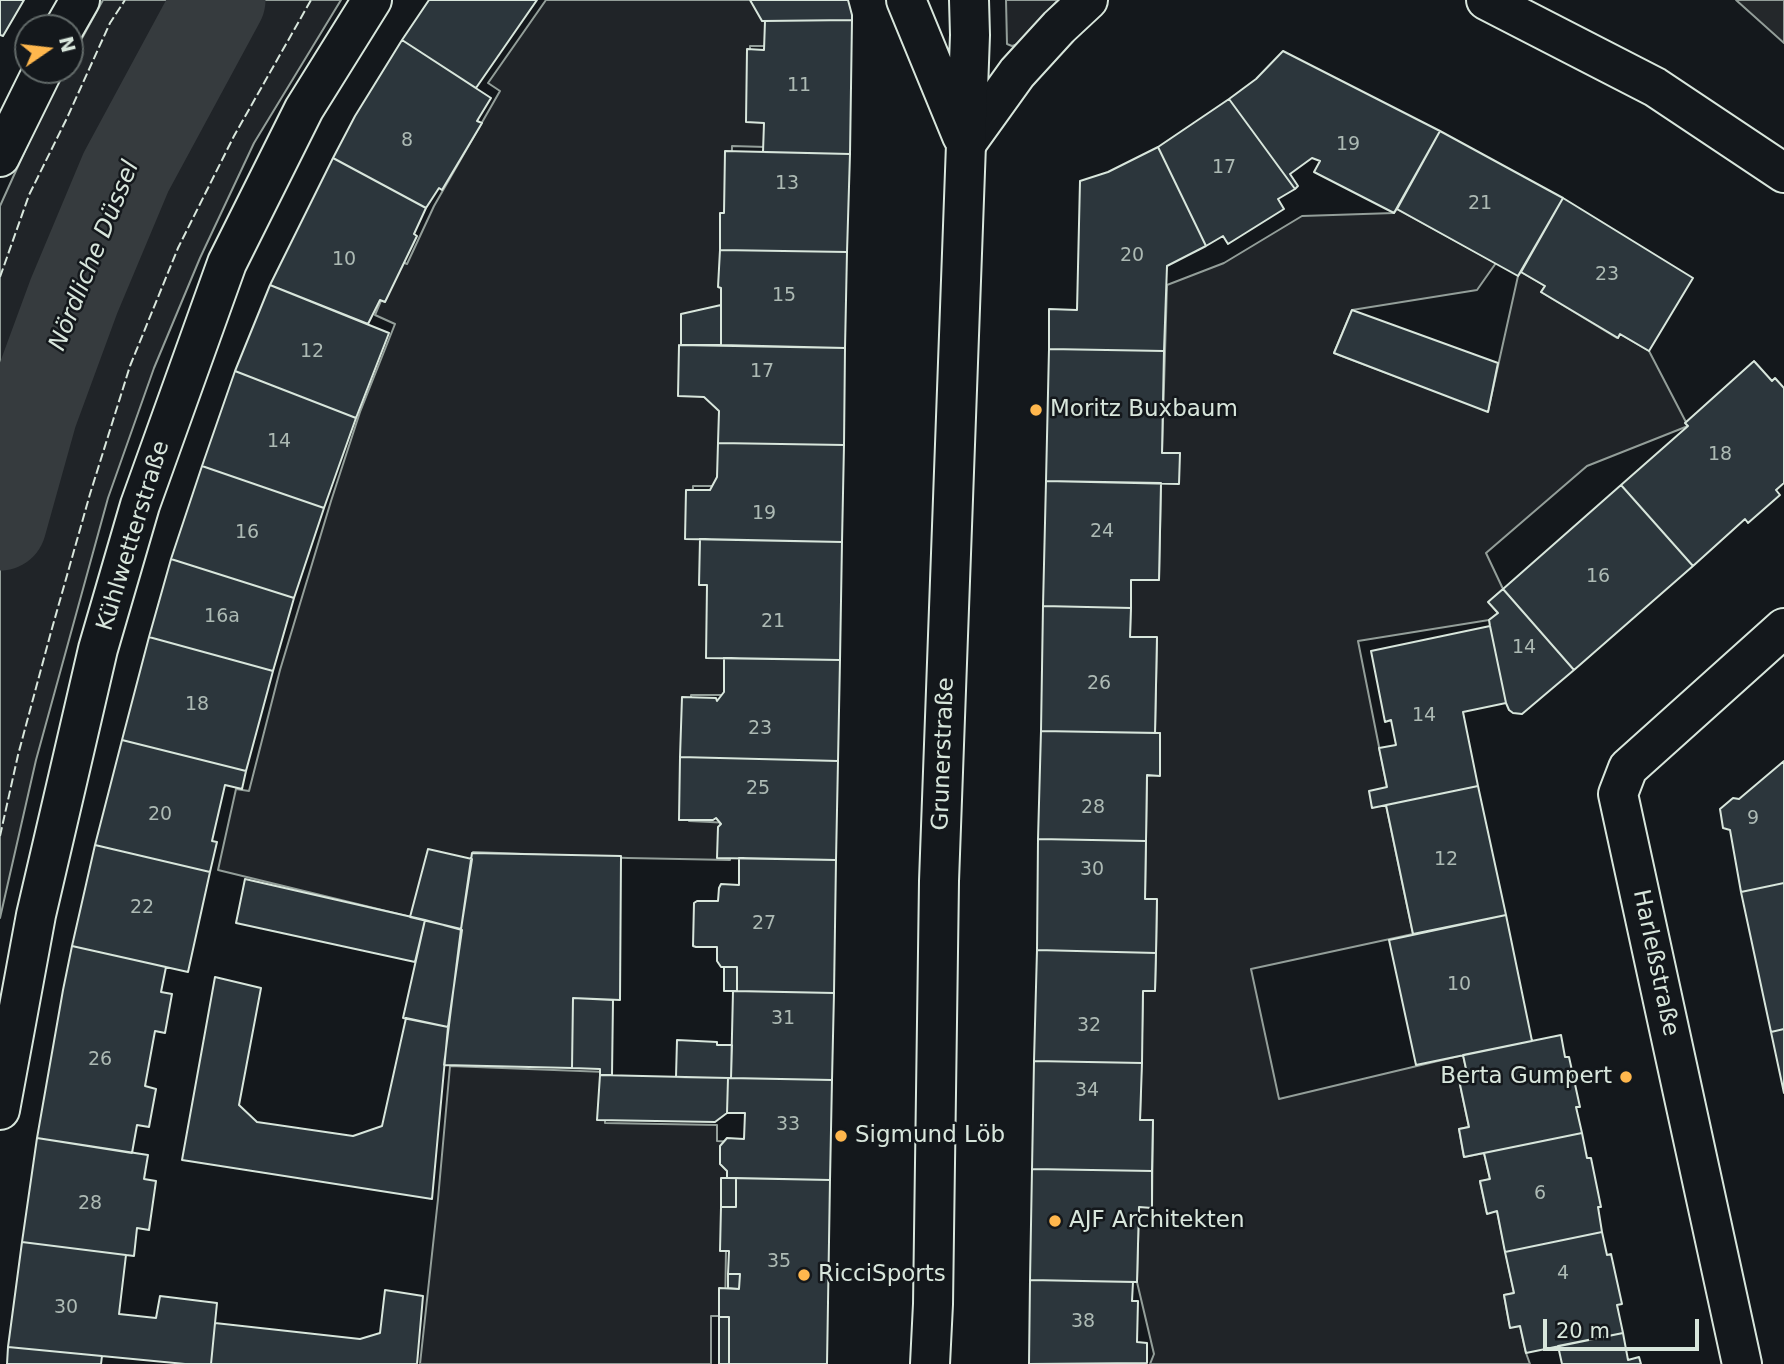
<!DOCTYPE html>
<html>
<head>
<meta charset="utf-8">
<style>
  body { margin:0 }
  #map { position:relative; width:1784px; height:1364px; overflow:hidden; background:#14181c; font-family:"DejaVu Sans",sans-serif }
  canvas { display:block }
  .north { position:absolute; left:14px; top:14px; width:70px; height:70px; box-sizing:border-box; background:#14181c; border:2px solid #626a69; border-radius:50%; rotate:76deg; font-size:19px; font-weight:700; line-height:28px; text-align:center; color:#d8e6dc }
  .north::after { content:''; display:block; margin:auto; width:24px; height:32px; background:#ffb74d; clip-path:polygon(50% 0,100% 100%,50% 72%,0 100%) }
  .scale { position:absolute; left:1543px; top:1319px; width:156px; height:32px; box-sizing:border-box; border:4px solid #d8e6dc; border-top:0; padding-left:9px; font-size:21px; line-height:24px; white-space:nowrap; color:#d8e6dc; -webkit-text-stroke:5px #14181c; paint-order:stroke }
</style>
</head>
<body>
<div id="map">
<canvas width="1784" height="1364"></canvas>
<div class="north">N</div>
<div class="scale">20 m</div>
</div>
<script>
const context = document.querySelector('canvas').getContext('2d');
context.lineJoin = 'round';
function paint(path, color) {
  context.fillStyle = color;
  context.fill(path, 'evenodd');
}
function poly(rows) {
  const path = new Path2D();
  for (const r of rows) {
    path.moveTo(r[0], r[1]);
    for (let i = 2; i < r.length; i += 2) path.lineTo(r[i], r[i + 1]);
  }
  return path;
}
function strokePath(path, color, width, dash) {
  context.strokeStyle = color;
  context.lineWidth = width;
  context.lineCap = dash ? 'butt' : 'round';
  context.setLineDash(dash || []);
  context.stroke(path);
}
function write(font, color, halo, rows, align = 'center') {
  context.font = font + ' "DejaVu Sans",sans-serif';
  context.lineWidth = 5;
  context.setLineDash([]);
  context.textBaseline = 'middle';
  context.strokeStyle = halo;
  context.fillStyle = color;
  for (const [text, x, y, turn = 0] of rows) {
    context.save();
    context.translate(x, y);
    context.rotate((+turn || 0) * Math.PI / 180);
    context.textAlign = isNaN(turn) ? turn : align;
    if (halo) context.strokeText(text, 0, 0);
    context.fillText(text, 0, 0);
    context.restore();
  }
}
const green = poly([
  [103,0,341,0,254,143,200,258,154,368,108,498,36,760,0,918,0,206,48,100,64,70,70,70,70,60,103,0],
  [546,0,753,0,767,13,766,46,750,46,749,120,767,121,766,147,732,146,728,341,694,340,693,393,727,395,718,486,693,486,692,538,716,539,730,657,730,695,691,695,689,821,731,823,730,860,628,858,473,852,464,930,218,870,236,789,249,791,280,670,331,501,360,412,395,324,375,315,398,260,407,264,434,206,500,91,488,83,546,0],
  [1006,0,1058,0,1018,44,1012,46,1007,44,1006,0],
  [1397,209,1496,263,1477,290,1352,310,1334,353,1488,411,1518,276,1521,272,1545,286,1541,292,1617,338,1620,334,1649,351,1688,426,1587,466,1486,553,1503,589,1489,602,1498,613,1489,620,1358,641,1387,787,1386,805,1413,934,1251,969,1279,1099,1463,1055,1468,1078,1459,1080,1469,1127,1459,1129,1464,1157,1484,1153,1490,1179,1480,1182,1487,1213,1497,1211,1514,1293,1504,1295,1510,1327,1520,1326,1526,1353,1530,1364,1150,1364,1154,1354,1137,1282,1139,1207,1152,1207,1153,1120,1140,1120,1143,991,1155,991,1156,953,1157,900,1145,899,1147,776,1160,775,1160,733,1155,733,1157,638,1130,637,1131,580,1159,580,1161,483,1180,453,1162,453,1167,285,1224,263,1302,216,1394,213,1397,209],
  [450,1066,606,1072,605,1123,717,1125,717,1141,735,1142,727,1181,725,1316,711,1316,711,1364,420,1364,438,1199,450,1066]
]);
paint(green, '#202428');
strokePath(green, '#939e99', 2);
const parking = poly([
  [1736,0,1784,0,1784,43,1736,0]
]);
paint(parking, '#24282b');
strokePath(parking, '#939e99', 2);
strokePath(poly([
  [0,524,31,413,74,296,126,172,219,0]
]), '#363b3e', 93);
const building = poly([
  [0,0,24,0,3,36,0,35,0,0],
  [429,0,537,0,476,88,402,40,429,0],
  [750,0,848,0,852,15,852,20,762,21,750,0],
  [852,20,850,154,763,152,764,123,746,122,747,49,764,50,765,21,852,20],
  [402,40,491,98,477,121,482,123,442,190,439,188,426,208,333,158,355,116,402,40],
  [1283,51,1440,131,1394,213,1314,172,1320,161,1312,158,1290,174,1298,186,1295,189,1229,99,1256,79,1283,51],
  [1229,99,1295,189,1278,199,1284,209,1228,244,1223,236,1206,246,1158,147,1229,99],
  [1440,131,1563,198,1518,276,1397,209,1440,131],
  [1158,147,1206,246,1167,266,1164,351,1049,349,1049,309,1077,310,1080,181,1108,172,1158,147],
  [725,151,850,154,847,252,720,250,720,213,724,213,725,151],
  [333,158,426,208,414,234,417,236,385,302,380,300,368,324,270,285,333,158],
  [1563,198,1693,278,1649,351,1620,334,1618,338,1541,292,1545,286,1521,272,1563,198],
  [720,250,847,252,845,348,721,345,721,288,718,287,720,250],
  [270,285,389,333,356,418,235,371,270,285],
  [721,305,721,345,681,345,681,314,721,305],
  [1352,310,1498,363,1488,412,1334,353,1352,310],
  [679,345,845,348,844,445,718,443,719,411,704,397,678,396,679,345],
  [1049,349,1164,351,1162,453,1180,453,1179,484,1046,481,1049,349],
  [1754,361,1772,381,1775,378,1784,388,1784,483,1776,490,1780,495,1748,523,1745,519,1693,566,1621,485,1688,426,1685,423,1754,361],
  [235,371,356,418,324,508,202,466,235,371],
  [718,443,844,445,842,542,685,539,686,490,710,490,717,477,718,443],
  [202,466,324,508,294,598,171,559,202,466],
  [1046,481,1161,483,1159,580,1131,580,1131,608,1043,606,1046,481],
  [1621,485,1693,566,1574,670,1503,589,1621,485],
  [700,539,842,542,840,660,706,658,707,585,699,585,700,539],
  [171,559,294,598,273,671,149,637,171,559],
  [1503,589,1574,670,1522,714,1513,713,1509,710,1506,703,1490,626,1489,620,1498,613,1488,602,1503,589],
  [1043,606,1131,608,1130,637,1157,637,1155,733,1041,731,1043,606],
  [1490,626,1506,703,1463,712,1478,786,1372,808,1369,791,1387,787,1379,748,1396,745,1391,720,1385,722,1371,651,1490,626],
  [149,637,273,671,246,771,122,740,149,637],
  [724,658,840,660,838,761,680,757,682,697,716,698,717,701,724,692,724,658],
  [1041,731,1160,733,1160,776,1147,775,1146,841,1038,839,1041,731],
  [122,740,246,771,242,789,225,785,212,841,217,842,210,872,95,845,122,740],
  [680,757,838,761,836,860,717,858,718,827,721,824,716,818,713,820,679,820,680,757],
  [1784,761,1784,883,1741,892,1730,830,1723,828,1720,809,1733,798,1739,799,1784,761],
  [1478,786,1506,915,1413,934,1386,805,1478,786],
  [1038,839,1146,841,1145,899,1157,899,1156,953,1037,950,1038,839],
  [95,845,210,872,188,972,72,946,95,845],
  [428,849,472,859,461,929,410,917,428,849],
  [472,853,621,856,620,1000,573,998,572,1068,444,1065,461,929,472,853],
  [739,858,836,860,834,993,737,991,737,967,721,967,717,961,717,947,696,947,693,946,694,903,697,901,718,901,719,888,721,884,739,885,739,858],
  [245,879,425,920,415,962,236,923,245,879],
  [1784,883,1784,1029,1771,1032,1741,892,1784,883],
  [1506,915,1532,1041,1416,1065,1389,940,1506,915],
  [425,920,462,930,448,1027,403,1018,425,920],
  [72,946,166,967,161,992,172,994,165,1033,155,1031,145,1086,156,1089,149,1127,137,1125,132,1153,37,1138,63,990,72,946],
  [1037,950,1156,953,1155,991,1143,991,1142,1063,1034,1061,1037,950],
  [724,967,737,967,737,991,724,991,724,967],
  [215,977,261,988,239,1105,257,1122,353,1136,382,1126,406,1018,448,1027,432,1199,182,1160,215,977],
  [733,991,834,993,832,1080,731,1078,733,991],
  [573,998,613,1000,612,1075,600,1075,600,1069,572,1068,573,998],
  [1784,1029,1784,1093,1771,1032,1784,1029],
  [1561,1035,1565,1057,1569,1057,1580,1107,1576,1107,1582,1133,1464,1157,1459,1129,1469,1127,1459,1080,1468,1078,1463,1055,1561,1035],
  [677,1040,717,1042,717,1045,732,1045,731,1078,676,1077,677,1040],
  [1034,1061,1142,1063,1140,1120,1153,1120,1152,1171,1032,1169,1034,1061],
  [600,1075,728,1078,727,1113,715,1122,597,1120,600,1075],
  [728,1078,832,1080,830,1180,727,1178,727,1171,720,1164,720,1146,727,1138,744,1139,745,1113,727,1113,728,1078],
  [1582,1133,1587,1158,1591,1158,1601,1207,1598,1207,1602,1232,1505,1252,1497,1211,1487,1214,1480,1181,1490,1179,1484,1153,1582,1133],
  [37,1138,148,1155,144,1179,156,1181,149,1230,137,1228,134,1256,22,1242,37,1138],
  [1032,1169,1152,1171,1152,1208,1139,1207,1137,1282,1030,1280,1032,1169],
  [721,1178,736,1178,736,1207,721,1207,721,1178],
  [736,1178,830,1180,827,1364,729,1364,729,1317,719,1317,719,1288,739,1289,740,1274,728,1274,729,1251,720,1251,721,1207,736,1207,736,1178],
  [1602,1232,1607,1255,1611,1254,1622,1304,1617,1305,1623,1333,1526,1353,1520,1326,1510,1328,1504,1295,1514,1293,1505,1252,1602,1232],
  [22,1242,126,1255,119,1314,156,1318,160,1296,217,1303,211,1364,185,1364,8,1347,22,1242],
  [728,1274,740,1274,739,1289,728,1288,728,1274],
  [1030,1280,1133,1282,1132,1301,1138,1301,1137,1342,1147,1343,1147,1363,1029,1364,1030,1280],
  [385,1290,423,1296,417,1364,211,1364,215,1323,360,1339,380,1333,385,1290],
  [719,1317,729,1317,729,1364,719,1364,719,1317],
  [1623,1333,1628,1360,1639,1357,1641,1364,1562,1364,1558,1346,1623,1333],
  [8,1347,102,1356,101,1364,7,1364,8,1347]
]);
paint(building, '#2c363c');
strokePath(building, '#d8e6dc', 2);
const minor = poly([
  [64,28,80,0],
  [966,144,1017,73,1059,27,1088,0],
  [0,157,43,70],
  [0,1110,36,915,68,778,98,649,140,505,227,263,304,109,372,0],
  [1742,1364,1618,794,1628,768,1784,628]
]);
const secondary = poly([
  [906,0,962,136],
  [1486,0,1655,87,1784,173],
  [930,1364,933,1304,939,881,970,35,969,0]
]);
strokePath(minor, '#d8e6dc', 42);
strokePath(secondary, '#d8e6dc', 42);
strokePath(minor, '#14181c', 38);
strokePath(secondary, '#14181c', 38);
strokePath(poly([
  [0,277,29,195,67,118,110,23,125,0],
  [0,836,18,755,51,632,90,494,130,366,178,248,234,136,311,0]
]), '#d8e6dc', 2, [9, 3.5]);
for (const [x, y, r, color] of [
  [1036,410,7,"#ffb74d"],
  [1626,1077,7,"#ffb74d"],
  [841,1136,7,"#ffb74d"],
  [1055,1221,7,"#ffb74d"],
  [804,1275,7,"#ffb74d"]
]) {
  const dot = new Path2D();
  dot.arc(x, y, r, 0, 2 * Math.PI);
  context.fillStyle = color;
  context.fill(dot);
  strokePath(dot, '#14181c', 2.5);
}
write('19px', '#adbab4', null, [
  ["11",799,86],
  ["8",407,141],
  ["19",1348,145],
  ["17",1224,168],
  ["13",787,184],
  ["21",1480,204],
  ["20",1132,256],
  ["10",344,260],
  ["23",1607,275],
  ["15",784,296],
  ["12",312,352],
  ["17",762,372],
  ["14",279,442],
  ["18",1720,455],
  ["19",764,514],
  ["24",1102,532],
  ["16",247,533],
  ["16",1598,577],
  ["16a",222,617],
  ["21",773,622],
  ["14",1524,648],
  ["26",1099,684],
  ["18",197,705],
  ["14",1424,716],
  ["23",760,729],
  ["25",758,789],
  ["28",1093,808],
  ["20",160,815],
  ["9",1753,819],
  ["12",1446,860],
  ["30",1092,870],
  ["22",142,908],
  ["27",764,924],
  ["10",1459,985],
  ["31",783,1019],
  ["32",1089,1026],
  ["26",100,1060],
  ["34",1087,1091],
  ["33",788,1125],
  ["6",1540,1194],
  ["28",90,1204],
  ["35",779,1262],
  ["4",1563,1274],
  ["30",66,1308],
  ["38",1083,1322]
]);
write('23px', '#d8e6dc', '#14181c', [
  ["Moritz Buxbaum",1050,410],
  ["Berta Gumpert",1612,1077,"right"],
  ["Sigmund Löb",855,1136],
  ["AJF Architekten",1069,1221],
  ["RicciSports",818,1275]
], 'left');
write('23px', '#d8e6dc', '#14181c', [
  ["Kühlwetterstraße",134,536,-73],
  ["Grunerstraße",944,754,-88],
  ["Harleßstraße",1655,963,78]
]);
write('italic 24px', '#d8e6dc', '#14181c', [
  ["Nördliche Düssel",95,256,-68]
]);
</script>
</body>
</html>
